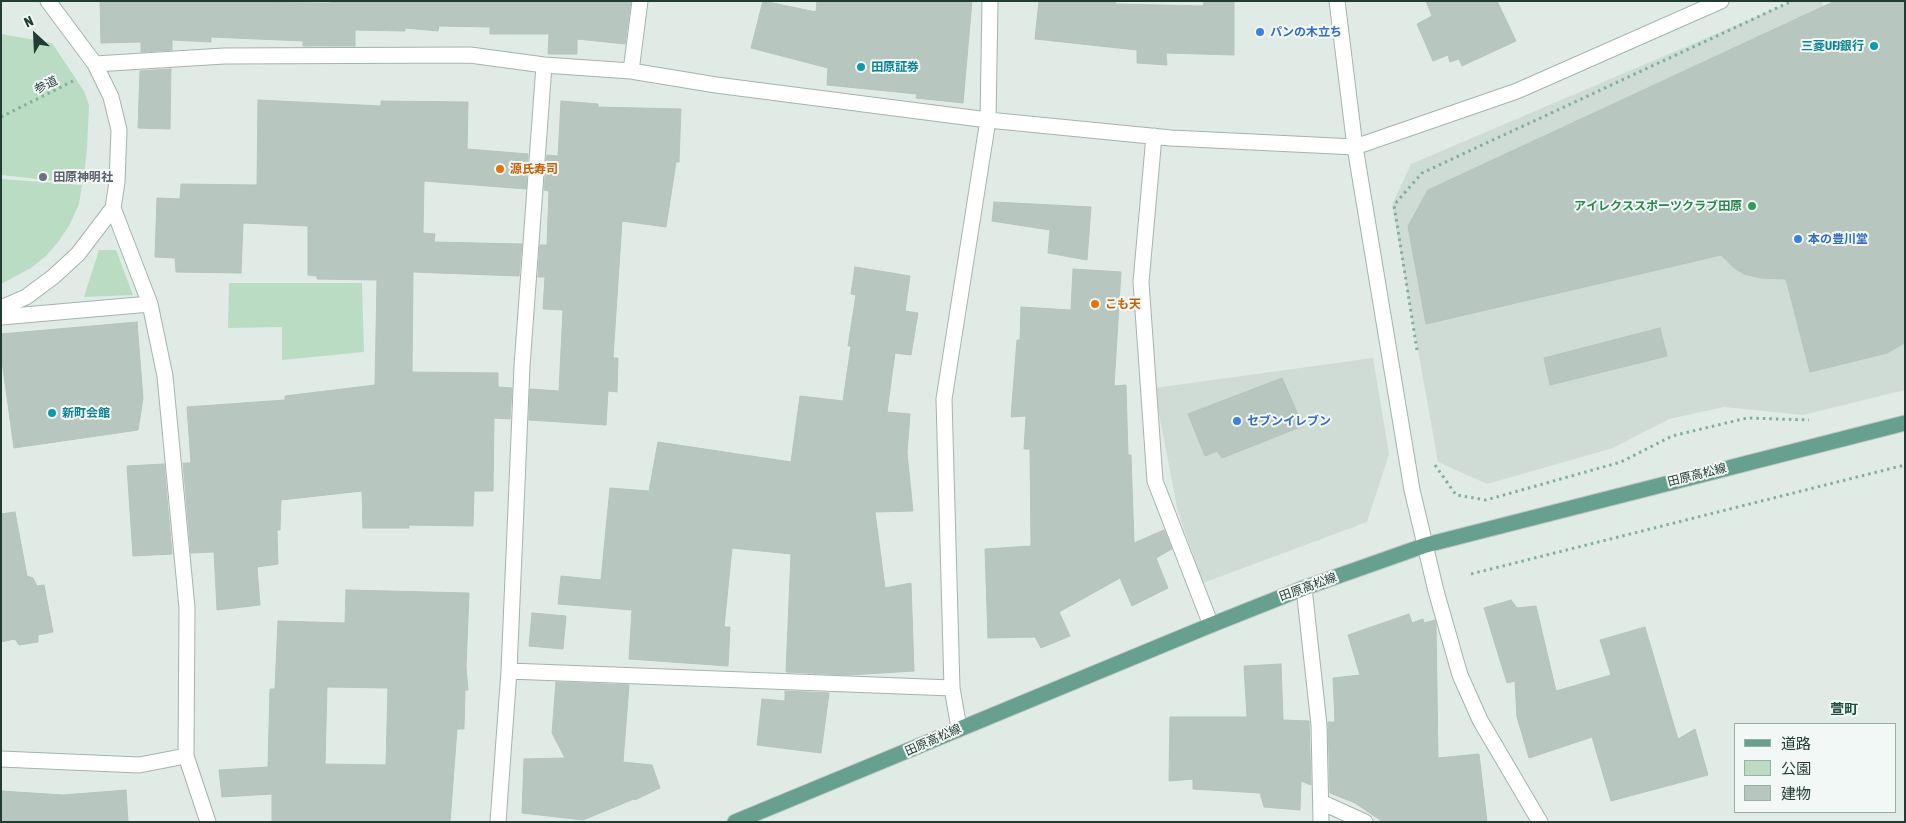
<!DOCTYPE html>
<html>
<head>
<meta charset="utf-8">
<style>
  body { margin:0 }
  #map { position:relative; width:1906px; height:823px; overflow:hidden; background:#e1ebe6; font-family:"Asap Condensed","Noto Sans JP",sans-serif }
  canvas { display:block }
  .frame { position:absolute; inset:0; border:2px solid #223c34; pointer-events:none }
  .legend { position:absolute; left:1734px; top:723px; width:162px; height:90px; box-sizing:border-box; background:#f2f8f5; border:1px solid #9fada8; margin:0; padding:6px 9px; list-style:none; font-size:15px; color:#223c34 }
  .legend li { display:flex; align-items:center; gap:10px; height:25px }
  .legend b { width:25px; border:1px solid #9fada8 }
  .north { position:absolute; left:10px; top:10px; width:50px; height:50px; -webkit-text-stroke:4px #f2f8f5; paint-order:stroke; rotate:335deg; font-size:14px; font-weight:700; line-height:20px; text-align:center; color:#223c34 }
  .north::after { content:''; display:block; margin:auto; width:18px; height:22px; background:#223c34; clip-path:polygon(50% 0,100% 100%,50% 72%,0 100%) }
</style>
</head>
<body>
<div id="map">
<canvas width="1906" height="823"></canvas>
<div class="frame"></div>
<ul class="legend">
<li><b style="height:6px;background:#67a08f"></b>道路</li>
<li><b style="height:14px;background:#badcc2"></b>公園</li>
<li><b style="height:14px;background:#b7c6bf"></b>建物</li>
</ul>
<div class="north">N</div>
</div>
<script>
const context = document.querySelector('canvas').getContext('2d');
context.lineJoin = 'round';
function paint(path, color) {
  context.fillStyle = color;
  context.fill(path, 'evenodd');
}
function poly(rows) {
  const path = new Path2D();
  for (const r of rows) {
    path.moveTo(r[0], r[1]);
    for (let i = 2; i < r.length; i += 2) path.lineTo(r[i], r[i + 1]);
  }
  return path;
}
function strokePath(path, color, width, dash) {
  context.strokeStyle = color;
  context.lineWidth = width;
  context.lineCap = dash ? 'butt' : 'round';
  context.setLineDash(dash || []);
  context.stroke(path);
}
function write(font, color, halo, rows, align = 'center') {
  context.font = font + ' "Asap Condensed","Noto Sans JP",sans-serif';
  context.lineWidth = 4;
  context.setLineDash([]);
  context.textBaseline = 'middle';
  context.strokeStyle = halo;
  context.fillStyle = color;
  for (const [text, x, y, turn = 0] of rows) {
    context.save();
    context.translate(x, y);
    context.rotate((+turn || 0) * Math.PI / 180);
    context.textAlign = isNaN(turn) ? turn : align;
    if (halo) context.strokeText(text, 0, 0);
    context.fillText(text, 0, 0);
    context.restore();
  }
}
paint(poly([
  [1793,1,1822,1,1848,113,1905,194,1905,390,1803,415,1724,407,1669,419,1613,448,1487,484,1438,462,1392,205,1411,164],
  [1373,358,1389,454,1367,522,1203,583,1178,512,1154,388]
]), '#cfdbd5');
paint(poly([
  [1,34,52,43,84,91,89,105,87,149,83,184,1,175],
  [1,179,82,185,79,204,69,226,58,242,46,256,31,268,1,284],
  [99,250,116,250,133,295,84,297],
  [229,283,362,283,364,352,282,360,282,327,228,328]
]), '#badcc2');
const building = poly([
  [100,1,330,3,330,1,631,1,625,44,577,39,577,54,548,54,549,34,490,34,490,27,439,26,438,31,405,28,405,31,355,30,355,46,303,46,303,41,211,37,211,42,172,40,172,50,141,52,141,42,101,43,100,1],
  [763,1,816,12,817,1,972,1,963,103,916,98,917,94,827,85,828,68,751,48,763,1],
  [1039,1,1116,1,1115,4,1203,6,1204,1,1234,1,1234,55,1166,53,1167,65,1137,63,1137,50,1035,39,1039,1],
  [1426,1,1497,1,1516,41,1462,66,1459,59,1450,62,1448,55,1433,61,1417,24,1432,16,1426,1],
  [1835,1,1905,1,1905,343,1887,353,1810,372,1786,279,1761,278,1744,274,1733,267,1721,255,1426,324,1408,226,1428,190,1835,1],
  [171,69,170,129,138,128,140,71,171,69],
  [258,100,381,106,381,101,468,102,467,149,528,154,526,189,424,181,423,233,435,234,434,242,522,244,519,276,413,272,412,372,498,373,498,387,512,388,510,419,494,418,493,491,474,491,473,526,409,525,409,528,363,528,362,491,281,500,280,530,277,530,278,564,257,567,260,605,217,610,214,552,191,553,183,463,191,463,187,407,285,400,285,396,375,385,377,280,317,279,317,276,308,275,308,226,243,223,241,273,176,272,175,258,155,257,157,198,180,199,181,184,257,185,258,100],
  [561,101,598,104,598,107,681,109,679,162,676,162,666,227,622,221,613,358,618,358,617,392,608,391,606,425,529,420,530,389,559,391,563,310,543,309,545,277,538,277,540,245,547,245,549,191,544,190,547,155,558,156,561,101],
  [994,202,1091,207,1087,260,1048,253,1050,230,992,221,994,202],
  [855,267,910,276,905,311,918,313,911,355,895,353,887,412,910,414,907,453,913,511,875,512,885,588,911,583,914,671,849,675,786,672,791,554,732,548,724,627,730,627,728,666,629,659,632,610,558,604,561,576,601,580,610,488,649,491,658,442,791,462,800,396,843,401,851,346,848,346,856,295,851,294,855,267],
  [1073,269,1121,272,1114,386,1126,385,1128,455,1131,455,1134,543,1164,530,1172,549,1156,558,1168,588,1132,606,1120,578,1059,612,1070,636,1041,648,1035,637,988,638,985,549,1031,546,1030,449,1024,449,1026,416,1011,417,1017,340,1020,340,1021,307,1071,310,1073,269],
  [137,322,143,398,138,430,14,448,1,354,1,334,137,322],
  [1660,328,1667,356,1550,385,1544,358,1660,328],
  [1282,378,1303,426,1222,458,1217,451,1205,456,1188,414,1282,378],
  [164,464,172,554,133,556,127,466,164,464],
  [15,512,27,576,33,578,37,586,44,585,53,632,38,635,38,642,19,645,15,639,1,642,1,514,15,512],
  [346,590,469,593,466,667,468,690,465,690,464,729,457,729,450,822,272,822,272,794,222,797,219,770,268,767,270,689,275,689,278,621,345,623,346,590],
  [327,687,388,688,386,765,325,764,327,687],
  [1511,600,1517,608,1536,606,1556,691,1611,675,1600,640,1645,627,1678,739,1695,729,1708,775,1611,801,1592,737,1529,758,1517,717,1515,681,1507,683,1484,608,1511,600],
  [532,613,566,616,563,649,529,646,532,613],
  [1409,614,1412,623,1423,619,1424,623,1435,620,1436,624,1438,758,1479,754,1487,822,1383,822,1355,803,1330,793,1328,722,1335,722,1333,678,1360,675,1348,635,1409,614],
  [1281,664,1283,720,1309,721,1311,785,1301,781,1300,810,1264,807,1260,793,1193,789,1193,779,1169,781,1170,717,1247,717,1244,666,1281,664],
  [556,682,629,685,623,762,652,765,660,788,635,800,634,799,583,820,522,813,524,759,565,758,552,733,556,682],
  [785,691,829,693,821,753,757,745,762,699,785,701,785,691],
  [126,790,128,822,1,822,1,791,63,795,126,790]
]);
paint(building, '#b7c6bf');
strokePath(building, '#b4c5bd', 1);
const minor = poly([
  [1337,1,1355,147,1412,490,1436,591,1460,675,1480,720,1540,822],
  [95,64,224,56,470,55,544,65,631,71,716,85,988,120,1171,138,1355,147,1517,91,1721,1],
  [631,71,640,1],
  [1154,136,1141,282,1155,481,1211,625],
  [113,208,150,304,165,376,187,608,186,756,208,822],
  [1,308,26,297,53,277,78,254,113,208,117,182,119,130,111,97,95,64,48,1],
  [1,317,150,304],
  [1304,588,1319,725,1321,822],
  [509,671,952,688],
  [959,728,952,688,944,399,988,120,990,1],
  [1,759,139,765,186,756],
  [1321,802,1365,822],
  [498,822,509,671,522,366,544,65]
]);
const primary = poly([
  [735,822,1211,625,1304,588,1426,545,1905,423]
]);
strokePath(minor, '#a4b3ad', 17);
strokePath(primary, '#c1c8c6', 17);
strokePath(poly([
  [1,117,75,80],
  [1417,350,1394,205,1422,173,1792,1],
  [1435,465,1456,495,1486,500,1621,462,1672,436,1747,418,1809,420],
  [1471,574,1905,465]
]), '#82ae9f', 3, [2.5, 4]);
strokePath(minor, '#fff', 15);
strokePath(primary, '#67a08f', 15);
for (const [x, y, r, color] of [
  [1260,32,5,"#3f7fe0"],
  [1874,46,5,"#0f9aa8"],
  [861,67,5,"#0f9aa8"],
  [500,169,5,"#e8710a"],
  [43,177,5,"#6b7280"],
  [1752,206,5,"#2e9e5b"],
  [1798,239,5,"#3f7fe0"],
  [1095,304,5,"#e8710a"],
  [52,413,5,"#0f9aa8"],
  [1237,421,5,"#3f7fe0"]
]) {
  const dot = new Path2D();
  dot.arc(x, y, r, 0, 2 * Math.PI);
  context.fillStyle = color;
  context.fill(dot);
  strokePath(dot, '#f2f8f5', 2);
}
write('bold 12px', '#366cbe', '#f2f8f5', [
  ["パンの木立ち",1270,32],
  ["本の豊川堂",1808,239],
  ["セブンイレブン",1247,421]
], 'left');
write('bold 12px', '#0d838f', '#f2f8f5', [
  ["三菱UFJ銀行",1864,46,"right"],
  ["田原証券",871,67],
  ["新町会館",62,413]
], 'left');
write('12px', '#223c34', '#f2f8f5', [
  ["参道",46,85,-26],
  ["田原高松線",1697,475,-14],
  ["田原高松線",1308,587,-20],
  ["田原高松線",933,740,-24]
]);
write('bold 12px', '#c56008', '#f2f8f5', [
  ["源氏寿司",510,169],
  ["こも天",1105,304]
], 'left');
write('bold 12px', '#5b616d', '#f2f8f5', [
  ["田原神明社",53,177]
], 'left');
write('bold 12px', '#27864d', '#f2f8f5', [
  ["アイレクススポーツクラブ田原",1742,206]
], 'right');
write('bold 14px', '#1e4d40', '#f2f8f5', [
  ["萱町",1844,710]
]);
</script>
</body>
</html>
